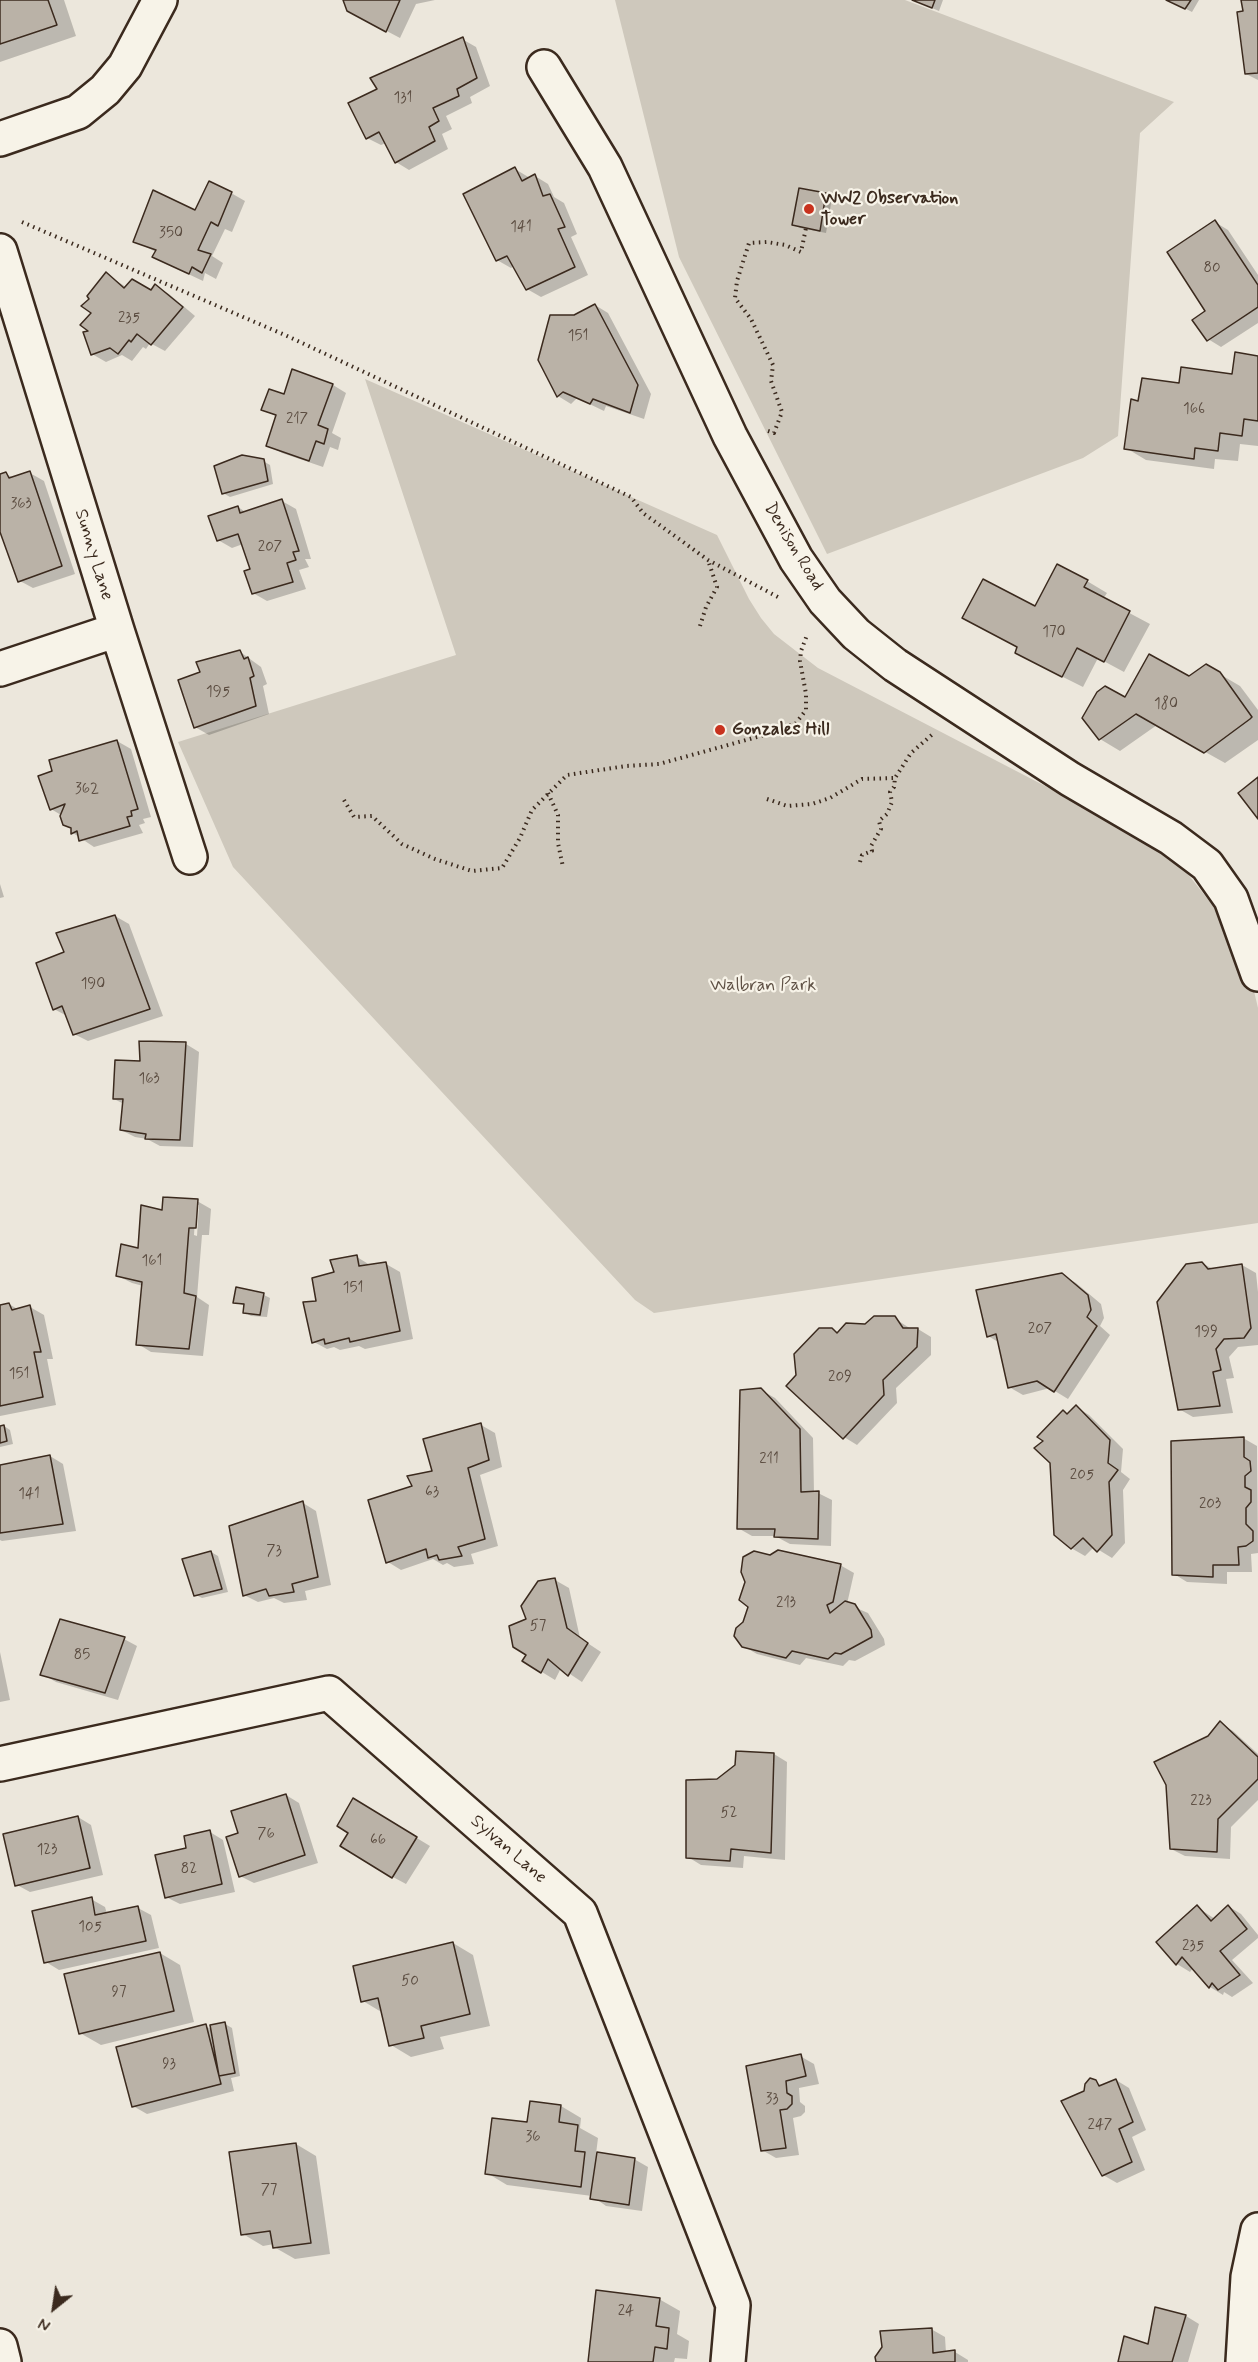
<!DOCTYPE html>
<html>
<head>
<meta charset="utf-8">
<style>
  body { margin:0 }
  #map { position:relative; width:1258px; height:2362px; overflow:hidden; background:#ece7dc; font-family:Mynerve,sans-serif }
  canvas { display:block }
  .north { position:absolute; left:24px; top:2278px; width:60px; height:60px; -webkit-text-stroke:4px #f7f3e8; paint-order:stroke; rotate:210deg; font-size:16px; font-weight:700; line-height:24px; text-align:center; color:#3b2a1e }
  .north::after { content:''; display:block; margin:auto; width:21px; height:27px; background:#3b2a1e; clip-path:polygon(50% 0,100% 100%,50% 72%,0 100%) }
</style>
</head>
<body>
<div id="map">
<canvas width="1258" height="2362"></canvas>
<div class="north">N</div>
</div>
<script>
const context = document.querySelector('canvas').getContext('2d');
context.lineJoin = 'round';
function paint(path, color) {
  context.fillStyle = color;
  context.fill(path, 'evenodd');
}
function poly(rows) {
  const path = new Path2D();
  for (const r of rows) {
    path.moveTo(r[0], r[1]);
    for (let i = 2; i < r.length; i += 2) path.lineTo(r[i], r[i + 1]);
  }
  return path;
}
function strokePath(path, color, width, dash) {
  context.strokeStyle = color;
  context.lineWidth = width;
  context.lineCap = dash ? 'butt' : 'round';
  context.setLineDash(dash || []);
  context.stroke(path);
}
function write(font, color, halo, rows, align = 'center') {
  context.font = font + ' Mynerve,sans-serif';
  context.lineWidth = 4.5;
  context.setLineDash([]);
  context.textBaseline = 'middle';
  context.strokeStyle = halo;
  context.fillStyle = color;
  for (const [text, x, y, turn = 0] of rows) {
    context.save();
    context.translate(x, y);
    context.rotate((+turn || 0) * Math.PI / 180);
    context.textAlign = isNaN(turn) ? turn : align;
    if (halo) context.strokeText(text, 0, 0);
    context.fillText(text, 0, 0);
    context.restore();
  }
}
paint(poly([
  [615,0,905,0,1174,102,1140,133,1118,436,1083,458,827,554,679,257],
  [365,379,717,535,749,599,761,618,774,634,818,668,1124,827,1168,855,1187,873,1222,917,1253,987,1258,1008,1258,1223,654,1313,635,1300,233,867,178,742,456,655]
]), '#cec8bc');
paint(poly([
  [0,0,64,0,76,36,0,62],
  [344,0,435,0,416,4,400,38,362,18],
  [913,0,943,0,939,11],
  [1169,0,1199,0,1192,12],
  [1243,0,1258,0,1258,80,1246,74],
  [462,39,476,47,490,86,470,97,472,103,446,116,452,129,442,134,448,149,409,170,396,162,386,143,381,145,367,138],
  [515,169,530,178,535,176,548,184,554,197,564,203,577,234,571,237,588,275,541,297,527,289,514,266,511,268,497,260],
  [231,193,245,201,232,232,225,229,212,256,223,263,216,279,205,273,203,281,167,264,154,256,156,252,134,241],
  [826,195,832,198,826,233,800,228,794,224],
  [1215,222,1228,230,1258,275,1258,323,1221,347,1208,339,1207,312],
  [106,274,126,287,151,292,156,286,169,294,195,316,165,351,150,343,146,349,143,347,132,361,122,355,106,362,92,354,91,299],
  [595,305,608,313,651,394,644,419,606,406,604,411,577,398,571,404,558,396,574,316],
  [1258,357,1258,446,1240,444,1238,461,1215,459,1214,469,1146,460,1126,448,1140,402,1180,384,1234,376],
  [293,371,333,385,346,393,332,433,341,438,338,450,330,447,323,467,282,453,268,445,277,417,263,409,285,396],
  [263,461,270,465,273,484,230,497,223,493],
  [30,473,44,481,75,574,33,588,20,581,0,527,0,476,6,474,14,478],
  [282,501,296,509,311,559,305,559,309,567,299,570,306,589,267,601,253,593,252,570,243,544,232,548,218,540,238,507,247,513],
  [1087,581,1107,593,1103,599,1150,624,1124,672,1098,658,1083,687,1037,664,1036,608],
  [239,651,261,667,267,684,263,686,269,714,209,735,195,727,202,672],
  [1206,666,1240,686,1258,710,1258,740,1225,763,1157,725,1120,751,1100,739,1126,699,1189,678],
  [117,741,131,749,151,817,143,819,145,823,139,825,143,833,94,847,73,833,72,828,61,815,51,809],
  [0,884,4,897,0,898],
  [115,916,129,924,163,1016,88,1041,74,1034,67,1016,54,1009,66,952],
  [186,1044,199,1052,193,1147,160,1146,147,1139,135,1137,121,1130,124,1104,114,1099,141,1063],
  [197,1201,211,1209,209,1235,202,1235,197,1297,209,1305,203,1356,151,1352,138,1344,143,1286,132,1283,118,1276,140,1249,164,1211],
  [196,1205,199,1205,197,1236,194,1235],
  [357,1257,370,1265,386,1264,400,1272,413,1339,365,1349,359,1346,340,1350,334,1347,327,1349,314,1342,336,1273],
  [1202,1263,1213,1269,1242,1265,1256,1273,1258,1292,1258,1345,1238,1347,1229,1357,1234,1378,1226,1379,1233,1413,1193,1417,1179,1409],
  [1062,1275,1076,1283,1101,1304,1104,1318,1100,1326,1110,1335,1068,1399,1050,1388,1023,1395,1009,1387,1000,1343,988,1336],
  [237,1289,264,1295,270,1298,267,1317,251,1316,244,1312,245,1306,235,1302],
  [9,1304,19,1310,30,1307,44,1315,53,1359,47,1359,56,1405,0,1416,0,1307],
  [894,1318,911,1329,918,1329,931,1337,931,1355,896,1388,897,1403,857,1445,844,1437,798,1376,832,1329,839,1333],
  [761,1390,775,1398,813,1438,814,1493,818,1493,832,1500,831,1546,790,1544,775,1536,752,1536,738,1528],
  [1076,1407,1089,1415,1123,1449,1121,1472,1130,1479,1123,1490,1125,1543,1112,1558,1094,1547,1085,1556,1071,1548,1052,1462,1045,1441,1063,1412,1069,1415],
  [481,1425,495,1433,502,1467,480,1475,498,1546,471,1554,474,1564,454,1567,447,1563,443,1565,433,1559,401,1570,388,1562,414,1487,434,1472],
  [4,1426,10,1430,13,1444,0,1447,0,1427],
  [1243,1438,1257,1446,1258,1553,1251,1554,1252,1572,1227,1572,1227,1584,1187,1582,1174,1574],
  [50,1456,63,1464,76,1531,2,1541,0,1540,0,1467],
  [303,1503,316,1511,331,1585,305,1591,307,1600,284,1603,274,1598,258,1602,244,1595],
  [211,1552,218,1556,228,1592,202,1598,196,1595],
  [770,1557,840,1565,854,1573,847,1604,868,1613,884,1639,885,1645,855,1661,849,1660,843,1666,806,1658,800,1665,757,1654,743,1646,744,1623],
  [555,1580,569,1588,580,1638,601,1652,582,1682,561,1668,555,1680,524,1661,528,1655,528,1620],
  [124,1639,137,1646,118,1700,56,1682,42,1674],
  [0,1652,10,1700,0,1702],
  [1220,1723,1233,1731,1258,1754,1258,1800,1231,1827,1230,1859,1185,1856,1171,1849],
  [774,1754,787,1762,785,1860,744,1856,743,1868,701,1865,688,1857,717,1781],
  [286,1795,299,1803,318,1863,254,1883,240,1876,240,1834],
  [367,1808,430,1846,406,1884,393,1877],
  [78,1817,91,1825,103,1875,30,1892,17,1885],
  [210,1832,223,1840,235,1892,180,1904,166,1897,188,1849],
  [91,1899,105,1907,107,1914,138,1908,151,1915,159,1948,59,1970,46,1962],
  [1228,1906,1241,1914,1258,1935,1258,1938,1232,1960,1253,1983,1232,1997,1224,1992,1223,1995,1210,1987,1193,1968,1190,1972,1177,1964,1197,1907,1215,1919],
  [453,1943,473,1955,490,2026,440,2037,444,2049,411,2057,391,2045,383,2013,363,2001],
  [160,1953,180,1965,194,2022,101,2045,80,2033],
  [225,2024,232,2028,240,2076,231,2078,234,2091,147,2114,133,2106,205,2026,213,2030],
  [800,2056,814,2064,819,2084,799,2088,800,2102,805,2106,805,2112,801,2116,793,2118,799,2155,776,2158,762,2150,748,2067],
  [1116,2080,1129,2088,1146,2130,1132,2137,1145,2170,1117,2183,1103,2175,1085,2092,1095,2082,1103,2086],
  [561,2106,581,2118,580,2128,598,2138,596,2154,634,2159,648,2167,642,2211,606,2206,592,2196,507,2185,487,2173,528,2124],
  [296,2144,316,2156,330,2254,295,2259,274,2247,274,2244,263,2246,243,2234],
  [659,2299,680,2311,677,2334,689,2341,687,2359,675,2358,674,2362,589,2362],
  [1156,2309,1186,2316,1199,2324,1188,2362,1120,2362,1149,2346],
  [931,2329,945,2337,946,2353,955,2352,968,2360,968,2362,878,2362,884,2347]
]), '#0003');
const building = poly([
  [0,0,48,0,57,25,0,44,0,0],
  [343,0,400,0,386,32,347,11,343,0],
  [912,0,935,0,932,8,912,0],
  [1166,0,1191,0,1185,9,1166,0],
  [1241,0,1258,0,1258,73,1245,74,1237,12,1243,11,1241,0],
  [463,37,477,78,457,89,459,96,433,108,439,121,429,127,435,141,395,163,379,132,366,139,348,103,377,89,370,78,463,37],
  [515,167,522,181,535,174,543,196,550,194,565,227,558,229,575,267,526,290,507,256,496,261,463,194,515,167],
  [209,181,232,192,218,226,211,222,198,250,211,254,202,273,192,267,189,274,152,257,156,250,133,242,153,190,195,210,209,181],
  [799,188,826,193,820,231,792,225,799,188],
  [1215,220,1258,285,1258,307,1207,341,1192,320,1205,311,1167,252,1215,220],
  [106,272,124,288,132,279,151,290,155,284,183,307,151,345,137,334,131,342,129,340,118,354,110,348,91,355,83,332,88,331,80,325,91,313,81,306,89,299,87,296,106,272],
  [595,304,638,385,630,413,593,399,590,404,563,392,557,397,538,360,550,315,574,315,595,304],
  [1235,352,1258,356,1258,421,1244,419,1242,436,1220,433,1218,451,1195,448,1194,459,1124,449,1131,399,1138,401,1142,378,1179,383,1181,367,1232,374,1235,352],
  [292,369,333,384,318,425,328,429,324,444,316,441,309,461,266,446,276,415,261,410,269,389,284,394,292,369],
  [242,455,264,459,268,481,222,494,214,466,242,455],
  [30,471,62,566,18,582,0,532,0,474,6,472,9,478,30,471],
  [282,499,299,551,293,552,296,560,287,563,293,582,252,594,244,571,250,569,238,534,217,541,208,516,238,506,240,513,282,499],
  [1057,564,1088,580,1084,587,1130,611,1104,662,1077,648,1062,677,1015,653,1017,647,962,618,983,579,1035,606,1057,564],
  [240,650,244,659,248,657,254,676,250,678,256,706,194,728,178,680,200,672,196,662,240,650],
  [1149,654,1189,676,1206,664,1220,672,1252,717,1250,719,1204,753,1136,714,1099,740,1082,718,1097,692,1105,686,1125,697,1149,654],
  [117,740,138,809,131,811,132,816,127,817,130,826,79,841,77,831,71,834,71,828,63,825,60,816,65,804,50,810,38,776,52,771,49,760,117,740],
  [1258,777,1258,819,1238,793,1258,777],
  [115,915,150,1009,73,1035,62,1006,53,1010,36,963,64,952,56,933,115,915],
  [139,1041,186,1042,180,1140,145,1139,146,1134,120,1130,123,1099,113,1099,115,1060,140,1061,139,1041],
  [163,1197,198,1199,196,1228,189,1228,184,1293,196,1296,189,1349,136,1345,142,1282,116,1276,121,1244,138,1248,141,1205,162,1210,163,1197],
  [357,1255,359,1266,386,1262,400,1331,350,1342,349,1338,325,1344,324,1339,312,1343,303,1302,316,1301,312,1278,334,1272,330,1260,357,1255],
  [1202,1262,1208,1269,1242,1264,1251,1328,1244,1338,1224,1339,1216,1349,1221,1370,1213,1372,1220,1406,1178,1410,1157,1302,1186,1264,1202,1262],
  [1062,1273,1088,1295,1091,1310,1087,1317,1097,1326,1054,1392,1037,1381,1008,1388,996,1334,987,1337,976,1290,1062,1273],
  [236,1287,264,1293,260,1315,243,1313,244,1304,233,1303,236,1287],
  [9,1303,12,1310,30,1305,41,1352,34,1352,43,1397,0,1406,0,1305,9,1303],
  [874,1316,895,1316,903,1328,918,1328,917,1347,883,1380,884,1395,843,1439,786,1386,796,1375,794,1354,819,1328,832,1328,837,1333,846,1323,865,1324,874,1316],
  [761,1388,800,1429,801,1492,819,1491,818,1539,774,1537,775,1529,737,1529,740,1390,761,1388],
  [1076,1405,1110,1440,1108,1463,1118,1470,1109,1482,1112,1535,1097,1552,1083,1538,1071,1549,1054,1535,1050,1463,1034,1448,1043,1441,1037,1437,1063,1410,1067,1414,1076,1405],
  [481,1423,489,1460,468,1468,485,1539,458,1547,462,1556,439,1560,437,1555,428,1558,426,1549,386,1563,368,1500,412,1486,407,1476,432,1471,423,1439,481,1423],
  [4,1425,7,1441,0,1443,0,1426,4,1425],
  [1244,1437,1244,1457,1250,1461,1251,1471,1245,1476,1245,1487,1251,1490,1251,1502,1246,1508,1246,1524,1253,1531,1253,1541,1246,1546,1238,1547,1239,1565,1213,1565,1213,1577,1172,1575,1171,1441,1244,1437],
  [50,1455,63,1524,0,1533,0,1465,50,1455],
  [303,1501,318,1577,292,1584,294,1592,269,1596,266,1589,243,1596,229,1526,303,1501],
  [778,1550,841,1564,833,1602,827,1605,830,1613,845,1601,855,1604,871,1630,872,1637,841,1654,835,1653,828,1659,792,1651,786,1658,742,1647,734,1636,736,1628,743,1622,748,1607,739,1600,745,1582,741,1572,743,1557,754,1551,770,1555,778,1550],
  [211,1551,222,1589,194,1596,182,1559,211,1551],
  [555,1578,567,1628,588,1643,568,1676,548,1659,541,1673,522,1661,526,1655,513,1647,509,1626,526,1619,521,1606,538,1581,555,1578],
  [60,1619,125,1637,105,1693,40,1675,60,1619],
  [1220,1721,1258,1757,1258,1779,1218,1819,1217,1852,1170,1849,1166,1785,1154,1762,1208,1736,1220,1721],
  [736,1751,774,1753,771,1853,731,1849,730,1861,686,1858,686,1780,717,1779,735,1765,736,1751],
  [286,1794,305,1855,239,1877,226,1837,238,1833,231,1811,286,1794],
  [353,1798,417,1837,392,1878,340,1846,348,1833,337,1826,353,1798],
  [78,1816,90,1868,15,1886,3,1834,78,1816],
  [210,1830,222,1884,165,1898,155,1855,186,1848,184,1836,210,1830],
  [92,1897,95,1915,138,1906,146,1941,44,1963,32,1911,92,1897],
  [1197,1905,1211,1921,1228,1905,1247,1929,1220,1951,1240,1975,1218,1990,1212,1983,1209,1988,1182,1957,1176,1965,1156,1942,1197,1905],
  [453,1942,470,2014,421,2026,424,2038,389,2046,378,1998,361,2002,353,1966,453,1942],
  [160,1952,174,2011,79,2034,64,1974,160,1952],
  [225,2022,235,2073,219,2076,210,2025,225,2022],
  [206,2024,221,2084,132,2107,116,2047,206,2024],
  [801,2054,806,2076,786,2081,787,2093,792,2096,792,2104,787,2109,780,2110,786,2148,761,2151,746,2066,801,2054],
  [1090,2078,1096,2080,1099,2086,1116,2079,1133,2122,1119,2129,1132,2162,1102,2176,1061,2101,1084,2091,1085,2084,1090,2078],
  [530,2101,561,2105,559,2122,578,2125,575,2151,585,2152,581,2187,485,2174,492,2118,527,2122,530,2101],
  [296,2143,311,2243,273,2248,270,2231,241,2235,229,2152,296,2143],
  [597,2152,635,2158,629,2205,590,2199,597,2152],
  [596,2290,660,2298,656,2326,669,2328,667,2349,655,2347,653,2362,588,2362,596,2290],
  [1155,2307,1186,2315,1172,2362,1118,2362,1124,2336,1148,2344,1155,2307],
  [932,2328,933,2353,955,2350,955,2362,876,2362,875,2357,882,2347,880,2331,932,2328]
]);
paint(building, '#bab2a7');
strokePath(building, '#3b2a1e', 1.5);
const minor = poly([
  [544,67,605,167,730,436,796,559,825,601,856,634,895,665,1070,779,1171,838,1207,865,1231,899,1258,974],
  [0,251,117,630,190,857],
  [0,669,117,630],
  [0,1764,329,1693,580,1913,733,2305,728,2362],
  [1243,2362,1248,2277,1258,2230]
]);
const tertiary = poly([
  [0,2346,4,2362]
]);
const secondary = poly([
  [0,139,78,112,105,90,125,66,160,0]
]);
strokePath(minor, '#3b2a1e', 38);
strokePath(tertiary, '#3b2a1e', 38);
strokePath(secondary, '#3b2a1e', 38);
strokePath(poly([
  [22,222,285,335,631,497,643,513,708,560,778,597],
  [768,431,774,433,782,412,771,381,773,365,751,319,735,298,737,281,749,243,767,242,785,245,801,252,806,228],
  [700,626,706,607,717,587,708,560],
  [548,793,558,815,558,843,563,867],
  [767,799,787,806,812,804,830,798,862,779,895,778],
  [344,800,354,817,372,816,402,844,435,859,472,871,502,868,520,838,532,810,567,775,626,766,659,764,768,734,796,723,806,710,806,694,800,661,801,651,807,635],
  [860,862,862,855,872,851,871,846,881,829,879,821,887,814,892,802,890,792,894,787,895,778,911,753,935,732]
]), '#3b2a1e', 4, [1.5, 4.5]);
strokePath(minor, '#f7f3e8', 33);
strokePath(tertiary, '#f7f3e8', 33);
strokePath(secondary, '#f7f3e8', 33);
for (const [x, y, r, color] of [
  [809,209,6,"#c8321e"],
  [720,730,6,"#c8321e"]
]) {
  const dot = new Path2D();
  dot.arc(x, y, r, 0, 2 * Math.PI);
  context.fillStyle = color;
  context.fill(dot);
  strokePath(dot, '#f7f3e8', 2);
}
write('15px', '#5b4c40', null, [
  ["131",403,99],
  ["141",521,228],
  ["350",171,234],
  ["80",1212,269],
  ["235",129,319],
  ["151",578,337],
  ["166",1194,410],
  ["217",297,420],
  ["363",21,505],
  ["207",270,548],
  ["170",1054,633],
  ["195",218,693],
  ["180",1166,705],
  ["362",87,790],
  ["190",93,985],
  ["163",149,1080],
  ["161",152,1262],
  ["151",353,1289],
  ["207",1040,1330],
  ["199",1206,1333],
  ["151",19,1375],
  ["209",840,1378],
  ["211",769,1460],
  ["205",1082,1476],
  ["63",432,1493],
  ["141",29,1495],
  ["203",1210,1505],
  ["73",274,1552],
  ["213",786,1604],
  ["57",538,1627],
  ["85",82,1656],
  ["223",1201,1802],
  ["52",729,1814],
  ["76",266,1835],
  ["66",378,1841],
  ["123",47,1851],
  ["82",189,1870],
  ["105",90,1928],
  ["235",1193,1947],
  ["50",410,1982],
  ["97",119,1993],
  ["93",169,2065],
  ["33",772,2100],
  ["247",1100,2126],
  ["36",533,2138],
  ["77",269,2191],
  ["24",626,2312]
]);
write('bold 18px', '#3b2a1e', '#f7f3e8', [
  ["WW2 Observation",821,199],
  ["Tower",821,220],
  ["Gonzales Hill",732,730]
], 'left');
write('18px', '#3b2a1e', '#f7f3e8', [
  ["Denison Road",793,547,59],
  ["Sunny Lane",93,555,73],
  ["Sylvan Lane",508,1850,41]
]);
write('18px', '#605246', '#f7f3e8', [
  ["Walbran Park",763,986]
]);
</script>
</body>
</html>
